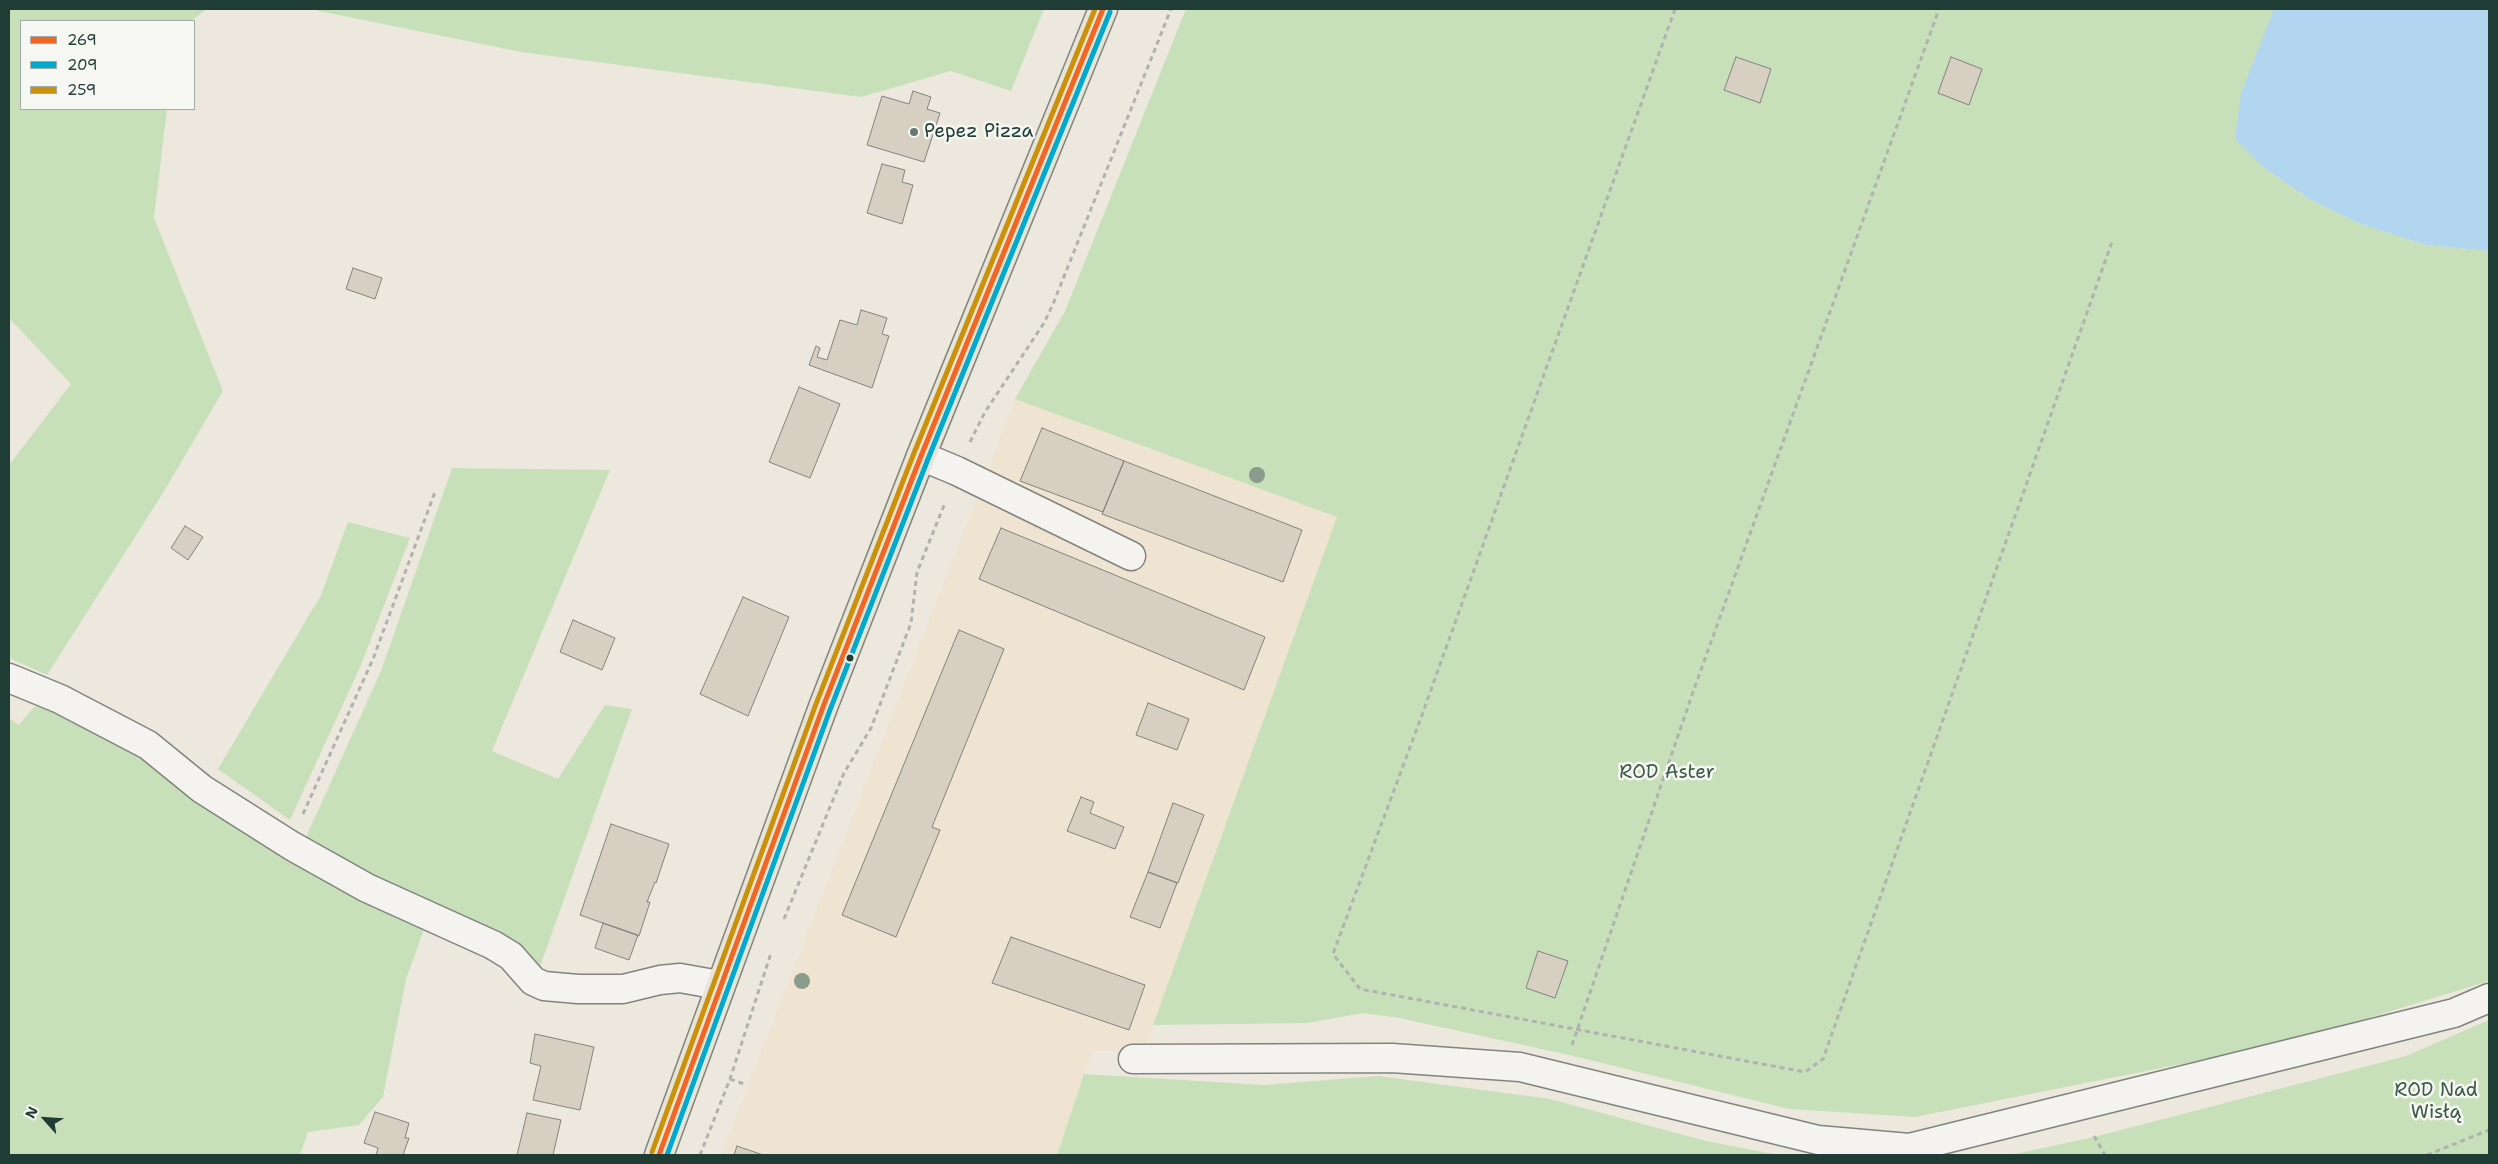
<!DOCTYPE html>
<html>
<head>
<meta charset="utf-8">
<style>
  body { margin:0 }
  #map { position:relative; width:2498px; height:1164px; overflow:hidden; background:#ede8de; font-family:"Shantell Sans",sans-serif }
  canvas { display:block }
  .frame { position:absolute; inset:0; border:10px solid #1f3d34; pointer-events:none }
  .legend { position:absolute; left:20px; top:20px; width:175px; height:90px; box-sizing:border-box; background:#f6f6f2; border:1px solid #a0aca6; margin:0; padding:6px 9px; list-style:none; font-size:15px; color:#1f3d34 }
  .legend li { display:flex; align-items:center; gap:10px; height:25px }
  .legend b { width:25px; border:1px solid #a0aca6 }
  .north { position:absolute; left:20px; top:1094px; width:50px; height:50px; -webkit-text-stroke:4px #f6f6f2; paint-order:stroke; rotate:296deg; font-size:14px; font-weight:700; line-height:20px; text-align:center; color:#1f3d34 }
  .north::after { content:''; display:block; margin:auto; width:18px; height:22px; background:#1f3d34; clip-path:polygon(50% 0,100% 100%,50% 72%,0 100%) }
</style>
</head>
<body>
<div id="map">
<canvas width="2498" height="1164"></canvas>
<div class="frame"></div>
<ul class="legend">
<li><b style="height:6px;background:#f26522"></b>269</li>
<li><b style="height:6px;background:#00a9ce"></b>209</li>
<li><b style="height:6px;background:#cc910a"></b>259</li>
</ul>
<div class="north">N</div>
</div>
<script>
const context = document.querySelector('canvas').getContext('2d');
context.lineJoin = 'round';
function paint(path, color) {
  context.fillStyle = color;
  context.fill(path, 'evenodd');
}
function poly(rows) {
  const path = new Path2D();
  for (const r of rows) {
    path.moveTo(r[0], r[1]);
    for (let i = 2; i < r.length; i += 2) path.lineTo(r[i], r[i + 1]);
  }
  return path;
}
function strokePath(path, color, width, dash) {
  context.strokeStyle = color;
  context.lineWidth = width;
  context.lineCap = dash ? 'butt' : 'round';
  context.setLineDash(dash || []);
  context.stroke(path);
}
function write(font, color, halo, rows, align = 'center') {
  context.font = font + ' "Shantell Sans",sans-serif';
  context.lineWidth = 5;
  context.setLineDash([]);
  context.textBaseline = 'middle';
  context.strokeStyle = halo;
  context.fillStyle = color;
  for (const [text, x, y, turn = 0] of rows) {
    context.save();
    context.translate(x, y);
    context.rotate((+turn || 0) * Math.PI / 180);
    context.textAlign = isNaN(turn) ? turn : align;
    if (halo) context.strokeText(text, 0, 0);
    context.fillText(text, 0, 0);
    context.restore();
  }
}
paint(poly([
  [1015,399,1337,517,1144,1050,1092,1051,1057,1155,721,1155]
]), '#efe4d1');
paint(poly([
  [9,9,207,9,191,21,21,21,21,109,167,109,154,218,223,391,163,493,47,675,9,658,9,465,71,384,9,318],
  [309,9,1044,9,1011,91,951,71,861,97,521,52],
  [1186,9,2274,9,2263,167,2309,199,2360,224,2426,245,2489,251,2489,981,2287,1043,1915,1117,1789,1109,1569,1055,1399,1018,1363,1013,1308,1023,1153,1025,1337,517,1015,399,1065,311],
  [452,468,610,470,492,751,558,779,605,705,632,709,537,975,517,941,408,897,306,837,381,671],
  [348,522,410,538,361,665,290,820,218,769,321,595],
  [34,707,51,707,118,743,223,815,426,924,406,979,383,1097,359,1125,308,1132,300,1155,9,1155,9,718,19,725],
  [2489,1020,2489,1155,2010,1155,2094,1137,2406,1056],
  [1084,1074,1264,1085,1378,1076,1550,1099,1706,1141,1779,1155,1057,1155]
]), '#c7e0b9');
paint(poly([
  [2274,9,2489,9,2489,251,2426,245,2360,224,2309,199,2263,167,2235,139,2241,93]
]), '#b2d6f0');
const building = poly([
  [1736,57,1771,69,1760,103,1724,90,1736,57],
  [1951,57,1982,69,1969,105,1938,93,1951,57],
  [913,91,931,97,927,109,940,113,924,162,867,145,882,96,909,104,913,91],
  [882,164,905,170,902,182,913,185,902,224,867,213,882,164],
  [353,268,382,278,375,299,346,289,353,268],
  [861,310,887,318,882,334,889,336,872,388,809,365,816,346,820,348,817,357,827,360,840,320,857,325,861,310],
  [799,387,840,404,810,478,769,462,799,387],
  [1042,428,1124,461,1103,512,1020,481,1042,428],
  [1124,461,1302,530,1283,582,1102,514,1124,461],
  [185,526,203,537,188,560,171,548,185,526],
  [1001,528,1265,637,1244,690,979,579,1001,528],
  [743,597,789,617,748,716,700,694,743,597],
  [573,620,615,638,602,670,560,652,573,620],
  [959,630,1004,649,932,827,940,830,896,937,842,915,959,630],
  [1148,703,1189,719,1177,750,1136,735,1148,703],
  [1081,797,1094,802,1090,813,1124,827,1115,849,1067,831,1081,797],
  [1173,803,1204,815,1178,883,1148,872,1173,803],
  [611,824,669,844,656,883,655,882,647,902,650,902,639,936,580,915,611,824],
  [1148,872,1177,883,1160,928,1130,917,1148,872],
  [603,923,638,935,629,960,595,948,603,923],
  [1011,937,1145,985,1129,1030,992,983,1011,937],
  [1538,951,1568,961,1555,998,1526,988,1538,951],
  [535,1034,594,1047,580,1110,533,1100,541,1066,530,1063,535,1034],
  [375,1112,409,1123,405,1138,409,1138,403,1155,376,1155,378,1148,364,1143,375,1112],
  [527,1113,561,1120,553,1155,517,1155,527,1113],
  [737,1146,763,1155,734,1155,737,1146]
]);
paint(building, '#d6cfc2');
strokePath(building, '#81847e', 1);
const minor = poly([
  [921,456,957,471,1131,556],
  [9,678,60,699,148,745,202,789,292,846,367,888,493,945,511,956,533,981,544,986,578,989,623,989,660,980,680,978,719,985],
  [1133,1059,1392,1058,1520,1067,1818,1140,1909,1148,2454,1013,2489,998]
]);
const major = poly([
  [659,1155,823,707,921,456,1103,9]
]);
strokePath(minor, '#81847e', 31);
strokePath(major, '#81847e', 31);
strokePath(poly([
  [1675,9,1422,715,1333,954,1360,989,1805,1072,1823,1059,2113,239],
  [970,442,985,412,1044,323,1053,304,1171,9],
  [303,814,373,659,435,492],
  [784,919,844,773,871,728,911,623,917,572,945,503],
  [1572,1045,1693,692,1939,9],
  [730,1079,747,1085],
  [2094,1136,2105,1155],
  [700,1155,730,1079,771,953],
  [2427,1155,2489,1130]
]), '#afb2ae', 3, [5, 4]);
strokePath(minor, '#f4f3f0', 28);
strokePath(major, '#e8e4d6', 28);
strokePath(poly([
  [659,1155,823,707,921,456,1103,9]
]), '#f26522', 5);
strokePath(poly([
  [667,1155,830,710,928,459,1110,12]
]), '#00a9ce', 5);
strokePath(poly([
  [652,1152,816,704,914,453,1095,9]
]), '#cc910a', 5);
context.fillStyle = '#8b9b8c';
for (const [x, y] of [
  [1257,475],
  [802,981]
]) {
  context.beginPath();
  context.arc(x, y, 8, 0, 2 * Math.PI);
  context.fill();
}
for (const [x, y, r, color] of [
  [914,132,5,"#677970"],
  [850,658,4.5,"#1f3d34"]
]) {
  const dot = new Path2D();
  dot.arc(x, y, r, 0, 2 * Math.PI);
  context.fillStyle = color;
  context.fill(dot);
  strokePath(dot, '#f6f6f2', 2);
}
write('19px', '#1f3d34', '#f6f6f2', [
  ["Pepez Pizza",924,132]
], 'left');
write('19px', '#3a5c49', '#f6f6f2', [
  ["ROD Aster",1667,773],
  ["ROD Nad",2436,1091],
  ["Wisłą",2436,1113]
]);
</script>
</body>
</html>
